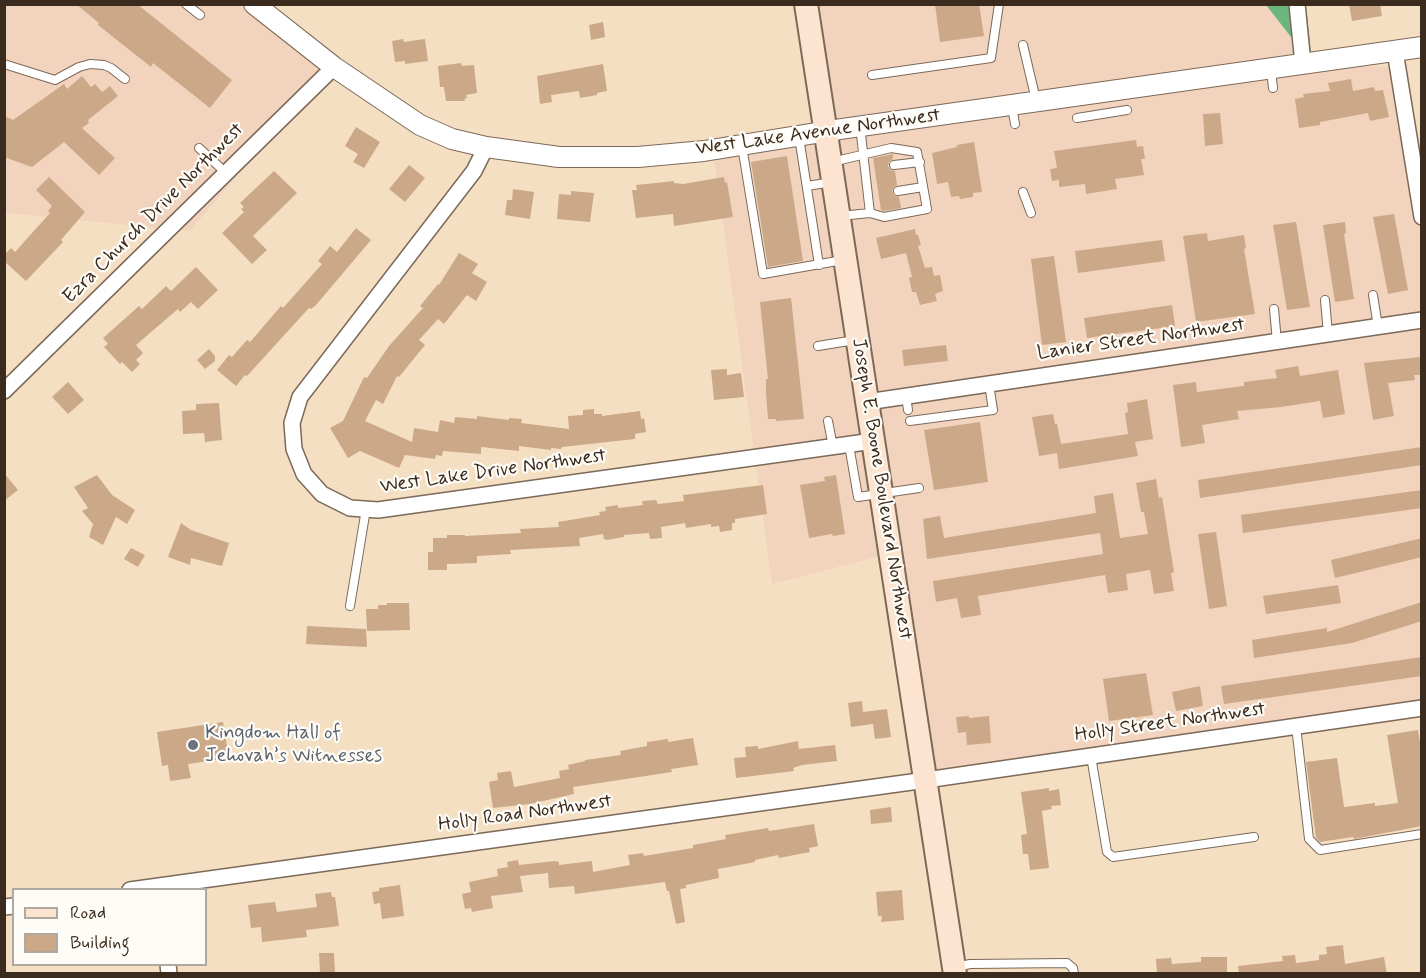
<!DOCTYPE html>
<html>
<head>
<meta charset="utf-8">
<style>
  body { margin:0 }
  #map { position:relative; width:1426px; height:978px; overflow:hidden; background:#f5dfc3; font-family:Mynerve,sans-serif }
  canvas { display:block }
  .frame { position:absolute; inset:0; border:6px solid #3b2a1e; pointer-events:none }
  .legend { position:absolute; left:12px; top:888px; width:195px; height:78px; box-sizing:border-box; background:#fdfcf7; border:2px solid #afa8a0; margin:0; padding:8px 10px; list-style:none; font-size:18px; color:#3b2a1e }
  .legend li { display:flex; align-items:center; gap:12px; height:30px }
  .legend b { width:30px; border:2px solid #afa8a0 }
</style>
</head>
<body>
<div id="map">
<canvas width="1426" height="978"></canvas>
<div class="frame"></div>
<ul class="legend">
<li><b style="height:8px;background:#fde4d0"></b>Road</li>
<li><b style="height:16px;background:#cba888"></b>Building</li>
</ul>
</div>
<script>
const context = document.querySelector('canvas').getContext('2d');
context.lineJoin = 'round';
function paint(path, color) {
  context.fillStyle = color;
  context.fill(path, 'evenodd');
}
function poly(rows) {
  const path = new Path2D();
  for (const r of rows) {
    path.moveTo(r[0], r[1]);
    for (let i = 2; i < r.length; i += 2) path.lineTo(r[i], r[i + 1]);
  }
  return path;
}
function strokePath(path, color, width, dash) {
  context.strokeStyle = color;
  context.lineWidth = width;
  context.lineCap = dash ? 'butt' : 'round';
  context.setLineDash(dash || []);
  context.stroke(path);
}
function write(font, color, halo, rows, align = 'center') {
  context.font = font + ' Mynerve,sans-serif';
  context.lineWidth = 4.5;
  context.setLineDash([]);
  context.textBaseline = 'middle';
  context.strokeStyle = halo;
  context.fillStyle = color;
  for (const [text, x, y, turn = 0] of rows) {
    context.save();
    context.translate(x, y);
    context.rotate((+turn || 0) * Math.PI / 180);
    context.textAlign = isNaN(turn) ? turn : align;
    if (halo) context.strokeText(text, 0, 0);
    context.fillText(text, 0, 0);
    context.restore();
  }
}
paint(poly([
  [4,5,239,5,326,71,190,231,5,213],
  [814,5,1266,5,1312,64,1407,68,1422,159,1421,703,937,783,900,551,772,584,714,158,831,126]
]), '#f2d4be');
paint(poly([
  [1266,5,1306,5,1312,64]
]), '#6bb67e');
paint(poly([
  [76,4,137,4,232,80,210,108,153,63,151,67,98,25,99,23],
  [935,4,979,4,984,36,940,42],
  [1349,4,1380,4,1382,16,1352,21],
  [603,22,605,37,591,40,589,25],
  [403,39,404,42,425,39,428,61,405,64,405,61,395,62,392,41],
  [461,63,462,66,474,65,477,93,466,95,467,98,464,99,465,101,446,101,444,87,440,87,438,66],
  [603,64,607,91,597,93,597,95,580,98,579,91,551,95,552,102,540,104,537,76],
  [82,76,91,87,95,84,102,92,110,86,118,96,88,120,89,123,82,128,115,158,99,175,64,142,32,167,4,157,4,116,13,120,64,84,67,89],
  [1351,79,1353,91,1374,87,1375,91,1383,90,1389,117,1370,121,1368,113,1320,122,1320,125,1299,128,1295,99,1304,97,1303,94,1330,91,1328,83],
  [1220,113,1223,144,1205,146,1203,114],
  [356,127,380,142,364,168,353,162,358,154,345,146],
  [1136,140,1137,147,1143,146,1145,159,1141,159,1144,175,1115,179,1117,189,1086,194,1085,184,1059,187,1059,180,1052,181,1050,169,1057,168,1054,151],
  [974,142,982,192,973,193,973,197,960,199,959,196,951,197,948,182,937,184,932,153,957,147,957,145],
  [893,154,893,159,889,162,888,166,891,170,895,171,897,185,894,187,892,191,894,195,899,197,901,208,884,211,881,210,873,158],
  [787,156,803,261,768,267,751,162],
  [409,165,425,178,405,202,389,189],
  [274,171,297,193,253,236,267,250,252,264,222,233,244,212,241,209,244,207,240,203],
  [49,177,85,212,61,240,63,242,26,281,4,261,4,255,11,248,15,252,50,213,48,211,52,206,36,190],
  [724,177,725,183,727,182,733,217,674,226,673,214,636,218,632,190,637,190,636,185,674,181,674,183,683,184],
  [513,189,534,192,530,219,505,215,507,200,512,200],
  [571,191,594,193,590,222,557,219,559,194,571,195],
  [1394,214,1408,290,1388,294,1373,217],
  [1296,222,1310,307,1287,310,1273,225],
  [1345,222,1346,233,1344,234,1354,299,1335,302,1323,225],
  [356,228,371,240,316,305,311,309,309,308,247,376,245,375,236,386,217,370,229,355,232,357,247,340,250,342,281,306,283,308,322,264,318,261,330,246,337,252],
  [915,229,916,235,918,235,921,245,918,246,925,268,932,267,934,276,940,275,943,291,935,294,937,301,920,305,916,292,912,292,909,278,912,277,906,253,881,259,876,238],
  [1207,233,1208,241,1244,235,1246,248,1244,249,1255,314,1196,322,1183,236],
  [1162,240,1165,261,1078,273,1075,251],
  [459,253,478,264,472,273,487,282,476,301,467,295,444,324,438,319,419,340,425,345,399,377,397,376,383,404,376,400,365,421,412,442,414,428,438,432,440,420,454,423,455,417,477,419,477,416,509,420,509,418,522,419,521,423,569,429,568,416,583,415,583,410,594,409,594,414,602,414,602,416,640,411,641,419,644,418,646,432,635,434,635,439,562,447,561,449,551,448,551,450,519,446,519,451,481,447,481,454,443,451,442,456,436,455,435,459,405,455,399,468,360,451,348,458,330,428,343,421,364,377,367,378,389,346,423,308,420,306,438,284,439,285],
  [1054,256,1066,342,1042,345,1031,259],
  [196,267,218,290,198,309,191,302,180,312,178,309,136,345,143,353,136,360,140,364,132,372,122,362,120,364,104,347,108,344,103,338,139,306,142,309,166,286,171,291],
  [791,298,804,419,776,421,776,419,768,419,766,393,766,379,768,379,760,302],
  [1172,305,1175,326,1087,338,1084,318],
  [946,345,948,361,904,366,902,350],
  [209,349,215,356,215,361,205,369,197,360],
  [1420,357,1422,375,1414,375,1415,380,1388,383,1394,416,1373,420,1364,363],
  [1298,366,1300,376,1338,370,1345,414,1323,418,1320,401,1281,407,1237,411,1239,419,1202,425,1205,443,1181,447,1173,385,1196,382,1197,392,1244,386,1244,382,1277,378,1275,370],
  [727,369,727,375,741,373,744,397,714,400,711,370],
  [68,382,84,400,68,414,52,397],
  [1147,399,1153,439,1135,442,1138,456,1059,469,1057,453,1039,456,1032,417,1053,414,1055,424,1057,424,1061,444,1128,434,1125,413,1128,412,1127,403],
  [219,403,222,440,205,442,204,433,183,434,182,411,196,410,196,404],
  [980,422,988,482,934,490,924,430],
  [1422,447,1422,465,1200,498,1198,480],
  [4,473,18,490,4,501],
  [97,475,112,495,135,510,127,524,116,517,103,545,89,537,93,524,82,511,88,508,74,487],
  [836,475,845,534,833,536,832,534,809,538,800,485,825,481,824,477],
  [1156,479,1159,498,1162,497,1174,572,1171,573,1174,591,1154,594,1150,570,1126,574,1128,590,1108,593,1105,575,978,596,981,615,961,618,957,598,936,602,933,581,1103,554,1100,533,927,559,923,519,940,516,944,538,1096,513,1094,496,1113,493,1120,538,1148,534,1144,512,1141,512,1136,483],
  [763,485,767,514,735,519,735,523,732,523,732,530,720,532,719,526,711,527,711,524,686,528,685,523,661,527,662,538,650,539,649,533,624,535,624,537,607,540,604,539,603,534,579,538,580,546,510,550,511,554,477,556,477,563,447,564,447,570,428,570,428,552,433,552,433,538,447,538,447,535,465,535,465,536,521,533,520,529,559,527,558,522,600,515,599,512,606,511,605,507,618,505,618,508,643,505,642,501,656,500,658,504,684,501,683,495],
  [1422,490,1422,508,1243,533,1241,515],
  [181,523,191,530,229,543,222,566,191,558,190,565,168,557],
  [1216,532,1227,606,1209,609,1198,534],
  [1422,538,1422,557,1335,578,1331,560],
  [131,548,145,555,138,567,124,559],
  [1338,585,1341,603,1266,614,1263,596],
  [1422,602,1422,621,1352,643,1254,658,1252,640,1327,628,1327,632],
  [387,603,409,603,410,630,367,631,366,609,378,609,378,605,387,605],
  [307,626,366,629,367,647,306,644],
  [1422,657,1422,676,1224,704,1221,686],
  [1146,673,1153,715,1109,721,1103,679],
  [1200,686,1203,706,1176,711,1172,692],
  [862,701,863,712,887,709,891,737,875,739,873,724,851,727,848,703],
  [969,716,969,718,989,716,991,743,967,745,966,732,958,733,956,717],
  [223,722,229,758,188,764,191,778,170,781,168,765,162,766,157,732],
  [1418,730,1422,754,1422,826,1354,839,1353,837,1320,842,1316,838,1306,762,1337,758,1344,807,1375,803,1375,806,1398,803,1387,735],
  [693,738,698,765,671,769,672,772,573,787,574,794,530,804,493,808,489,782,498,780,497,773,511,771,514,787,560,778,559,771,569,769,568,765,585,761,585,760,621,755,620,751,647,746,647,742,668,739,668,742],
  [798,741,799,749,835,745,837,761,802,765,793,768,794,771,736,778,734,758,746,757,745,747,758,746,758,749],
  [1049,788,1049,791,1059,789,1061,805,1051,806,1052,809,1042,811,1049,868,1030,870,1028,854,1023,854,1021,835,1027,834,1021,792],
  [891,807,892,822,871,824,870,810],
  [814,824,818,846,809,848,810,852,779,858,778,855,755,860,755,862,718,869,719,878,686,885,686,888,680,889,685,922,676,924,669,891,667,891,665,882,575,894,574,886,549,888,548,873,520,876,523,892,491,896,493,908,472,912,471,908,465,909,462,894,471,892,469,882,498,876,497,869,508,867,507,862,518,860,519,865,555,861,559,862,559,865,592,861,593,872,630,865,628,855,643,853,644,856,693,848,693,845,726,839,725,835,768,828,769,831],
  [400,885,404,916,382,919,380,903,374,904,372,892,379,891,379,888],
  [902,890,904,920,881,922,882,916,878,916,876,892],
  [331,892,332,897,335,897,339,926,306,930,307,937,262,942,261,927,251,928,248,905,275,902,277,912,317,907,315,894],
  [1343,945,1345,964,1384,957,1387,974,1239,974,1238,966,1283,961,1282,956,1295,955,1296,963,1319,960,1319,955,1327,954,1326,947],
  [319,953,334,953,335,973,320,973],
  [1201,957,1227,957,1227,974,1157,974,1156,959,1171,958,1172,964,1201,962]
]), '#cba888');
const service = poly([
  [186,4,200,15],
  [1023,45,1036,100],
  [4,64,55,80,79,67,90,64,104,65,111,68,125,79],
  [1271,70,1273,88],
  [872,75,991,58,999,4],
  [1012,106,1015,124],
  [1077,118,1127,110],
  [799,137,819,265],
  [742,146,763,274,843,260],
  [199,148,226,173],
  [832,162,891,148,917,152,927,209,884,217,870,213],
  [894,165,920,162],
  [807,186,832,182],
  [898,191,923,187],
  [1023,192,1031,213],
  [840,216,870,213,860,126],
  [1373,295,1378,327],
  [1325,300,1328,334],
  [1274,309,1277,342],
  [818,346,855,340],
  [906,396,908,410],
  [828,421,833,447],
  [910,421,993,410,989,384],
  [849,445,858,497,919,488],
  [350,606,366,509],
  [1296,726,1309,839,1320,850,1422,834],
  [1091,756,1107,852,1113,857,1254,837],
  [956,967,970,964,1067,963,1073,968,1074,974]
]);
const minor = poly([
  [1297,4,1303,64],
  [1395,51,1422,217],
  [486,147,474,171,300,397,292,423,294,449,304,474,322,494,350,508,378,510,873,441],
  [4,391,334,67],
  [867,402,1422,320],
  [130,890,926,780,1422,708],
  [4,907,14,906],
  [168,964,169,974]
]);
const tertiary = poly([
  [254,4,334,67,420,125,452,139,486,147,559,157,638,157,704,151,841,129,1422,47]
]);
const secondary = poly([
  [806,4,955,974]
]);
strokePath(service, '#7c6958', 10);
strokePath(minor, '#7c6958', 18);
strokePath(tertiary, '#7c6958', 22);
strokePath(secondary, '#7c6958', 26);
strokePath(service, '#fff', 8);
strokePath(minor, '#fff', 15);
strokePath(tertiary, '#fff', 20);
strokePath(secondary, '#fde4d0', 22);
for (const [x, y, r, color] of [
  [193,745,6,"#6b7280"]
]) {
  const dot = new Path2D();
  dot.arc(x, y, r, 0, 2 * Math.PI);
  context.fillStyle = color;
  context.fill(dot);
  strokePath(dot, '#fdfcf7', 2);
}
write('20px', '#3b2a1e', '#fdfcf7', [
  ["West Lake Avenue Northwest",818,133,-8],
  ["Ezra Church Drive Northwest",154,214,-45],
  ["Lanier Street Northwest",1141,340,-8],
  ["West Lake Drive Northwest",493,472,-8],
  ["Joseph E. Boone Boulevard Northwest",881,489,81],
  ["Holly Street Northwest",1170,723,-8],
  ["Holly Road Northwest",525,814,-8]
]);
write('20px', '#5b616d', '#fdfcf7', [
  ["Kingdom Hall of",205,734],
  ["Jehovah’s Witnesses",205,757]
], 'left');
</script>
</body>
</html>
